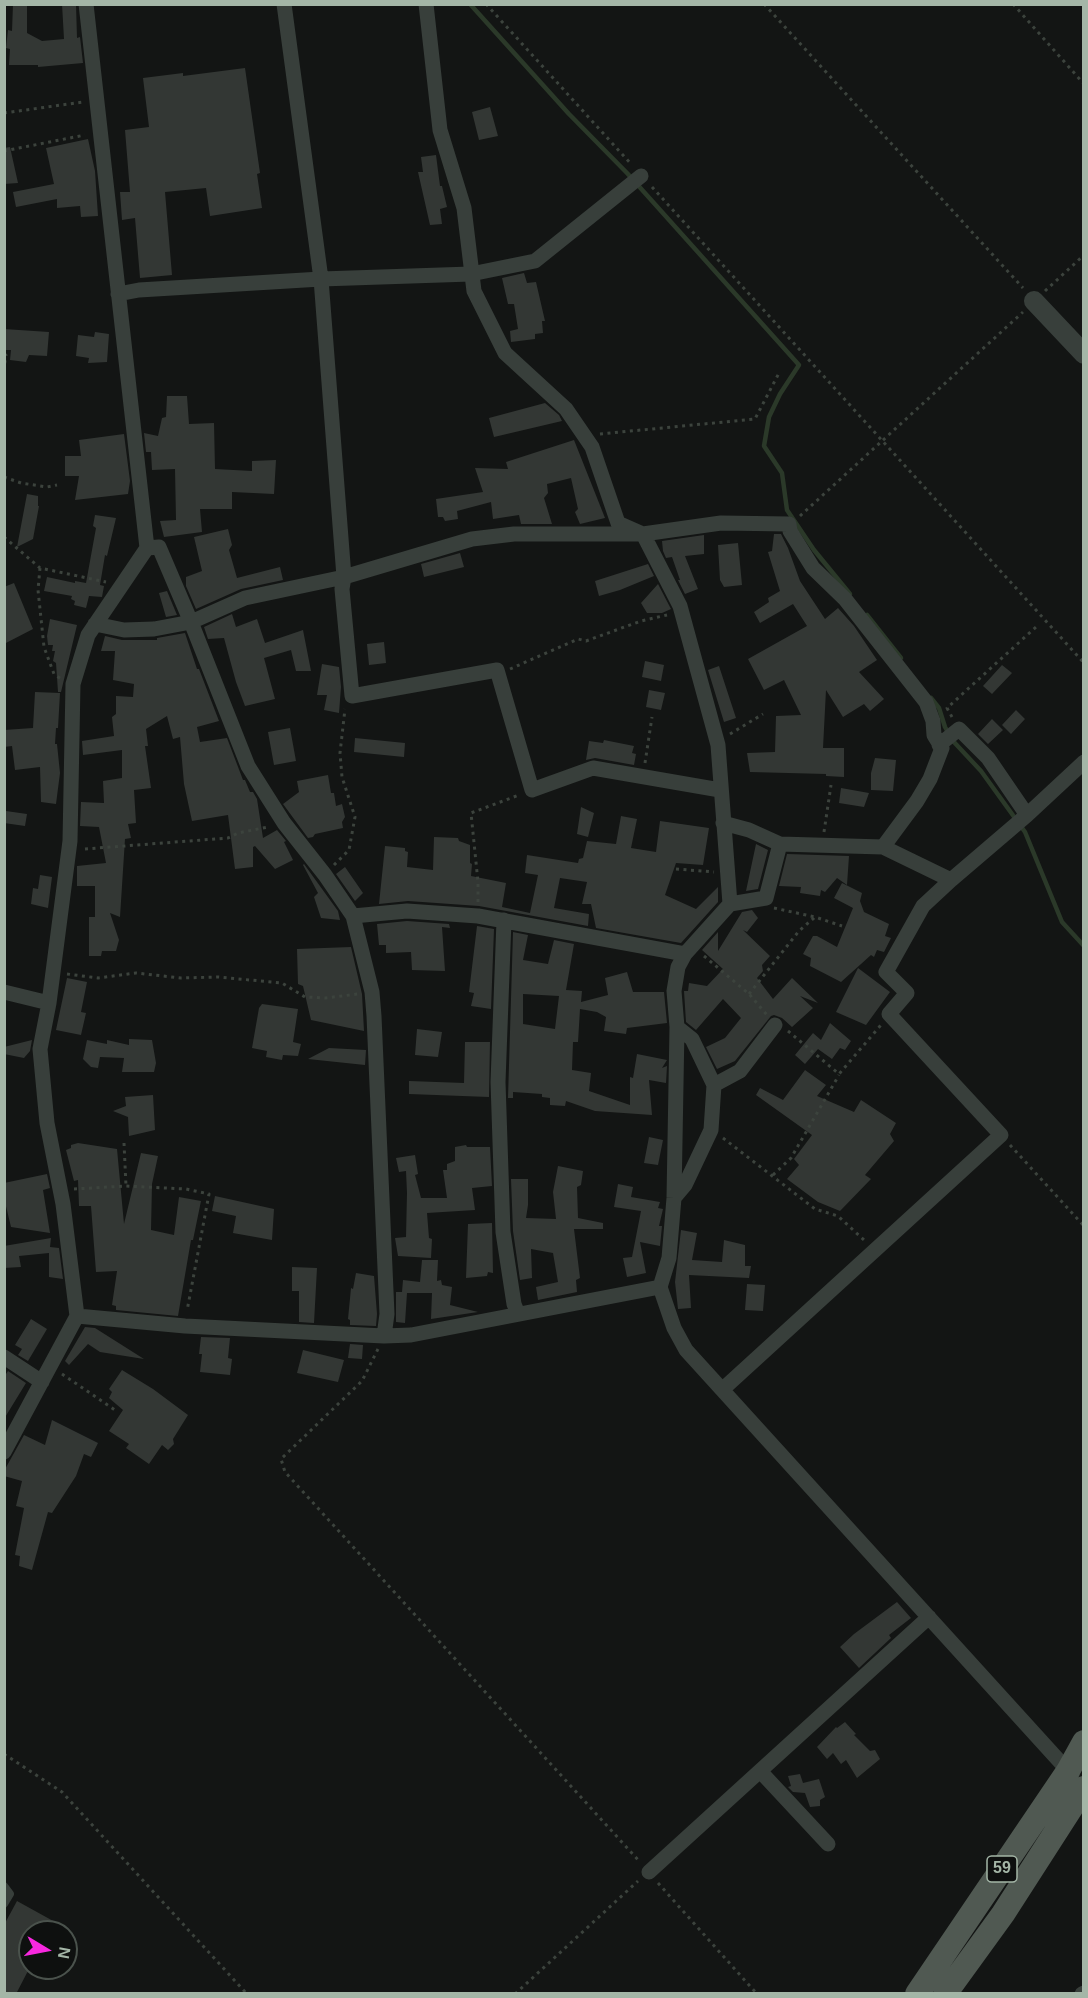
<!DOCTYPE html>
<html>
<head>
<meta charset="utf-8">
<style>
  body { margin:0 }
  #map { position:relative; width:1088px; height:1998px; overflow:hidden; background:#131514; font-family:Arial,sans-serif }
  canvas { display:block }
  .frame { position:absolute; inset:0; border:6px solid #a4b6a7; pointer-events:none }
  .north { position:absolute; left:18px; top:1920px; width:60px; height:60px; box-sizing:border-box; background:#0e100f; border:2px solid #4a524c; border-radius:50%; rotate:100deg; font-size:16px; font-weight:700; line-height:24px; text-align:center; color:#a4b6a7 }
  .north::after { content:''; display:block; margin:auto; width:21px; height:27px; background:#f828df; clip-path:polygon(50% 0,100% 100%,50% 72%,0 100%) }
</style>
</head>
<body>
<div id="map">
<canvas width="1088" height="1998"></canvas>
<div class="frame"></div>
<div class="north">N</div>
</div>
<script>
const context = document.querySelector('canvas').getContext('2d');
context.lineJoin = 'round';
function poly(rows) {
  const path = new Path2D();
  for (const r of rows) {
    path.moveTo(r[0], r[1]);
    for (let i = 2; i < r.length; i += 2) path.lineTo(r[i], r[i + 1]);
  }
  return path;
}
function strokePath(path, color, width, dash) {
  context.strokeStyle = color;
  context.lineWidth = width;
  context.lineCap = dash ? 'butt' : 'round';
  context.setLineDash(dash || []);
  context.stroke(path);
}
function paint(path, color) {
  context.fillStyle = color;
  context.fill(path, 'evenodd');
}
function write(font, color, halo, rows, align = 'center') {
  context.font = font + ' Arial,sans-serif';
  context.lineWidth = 6;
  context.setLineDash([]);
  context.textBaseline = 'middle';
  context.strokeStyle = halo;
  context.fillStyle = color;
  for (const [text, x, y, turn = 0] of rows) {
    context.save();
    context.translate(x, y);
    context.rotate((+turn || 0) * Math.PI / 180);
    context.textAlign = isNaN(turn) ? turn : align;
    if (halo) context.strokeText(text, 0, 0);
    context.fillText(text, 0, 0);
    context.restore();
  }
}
strokePath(poly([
  [470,4,569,114,627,173,799,365,780,394,769,417,764,446,782,473,787,510,814,550,850,594],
  [867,615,901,658],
  [931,698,939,708,945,727,953,741,981,771,1025,832,1062,922,1084,946]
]), '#2b3929', 4.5);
paint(poly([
  [13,4,27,4,27,33,42,41,64,39,62,4,76,4,77,38,80,37,83,63,38,67,38,65,9,65,10,49,6,48,8,30,12,31],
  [245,68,260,173,257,174,262,208,210,216,206,188,165,192,172,275,140,278,135,218,122,220,120,192,130,192,125,130,149,127,143,78,183,73,183,76],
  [490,107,498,136,479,140,472,112],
  [88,139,95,171,98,216,81,217,80,206,57,208,57,199,16,207,13,192,54,184,46,148],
  [10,147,18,183,4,184,4,148],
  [436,155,440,186,442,186,447,207,440,209,442,224,430,225,418,172,423,172,421,157],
  [524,273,527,283,536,282,545,321,542,321,543,333,535,334,535,339,511,342,510,331,518,329,514,304,508,304,502,278],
  [4,329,49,332,47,356,29,355,26,362,10,360,11,350,4,350],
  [95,332,109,334,107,362,88,363,89,358,76,356,78,335,94,337],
  [167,396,187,396,189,424,214,423,215,469,252,471,252,461,276,460,274,494,232,492,232,509,200,509,202,532,164,537,160,521,176,520,175,469,152,470,151,452,146,452,144,433,158,436,162,418,166,417],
  [545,403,559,415,562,421,494,437,489,418],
  [124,434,130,481,128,494,75,500,79,476,65,476,65,456,81,456,79,440],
  [574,440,605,518,580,524,575,512,578,509,571,478,547,484,548,493,544,498,552,524,521,524,519,515,493,519,491,502,457,511,458,519,445,521,443,517,438,517,436,499,483,492,475,468,508,469,506,462],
  [27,494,38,496,38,506,39,506,33,539,17,547],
  [95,515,116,518,107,556,105,555,100,585,104,586,102,597,89,596,86,608,74,605,75,601,71,599,72,596,44,591,47,577,75,583,75,581,86,583,96,528,93,526],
  [228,529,232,545,229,550,237,578,280,567,283,580,241,589,196,609,186,586,186,577,202,571,194,537],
  [774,534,781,534,788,548,800,581,825,619,838,608,854,626,877,660,859,672,884,699,870,711,864,704,843,717,826,690,823,748,844,748,844,777,826,776,826,774,750,772,747,753,775,752,776,716,801,715,784,680,764,690,748,659,807,626,793,604,760,623,754,612,769,602,768,598,780,591,768,552,772,551],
  [704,535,704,554,685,556,698,589,685,594,678,580,680,580,672,557,666,558,663,551,662,541],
  [738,543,742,585,724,587,720,580,718,545],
  [460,553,464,567,424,577,421,564],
  [648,564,654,576,620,590,599,596,595,581],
  [14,583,33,629,4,644,4,587],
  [658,584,671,609,662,613,647,613,641,603],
  [167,591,177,615,166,617,159,593],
  [232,614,236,627,257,619,265,643,303,630,311,671,296,671,291,650,264,658,275,699,245,706,236,682,224,638,208,639,204,627],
  [50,619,77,625,61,692,58,692,56,663,53,661,55,651,52,651,53,645,48,645,47,636],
  [185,633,197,669,199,669,219,721,197,727,200,742,227,738,243,780,245,780,250,792,253,792,257,799,263,838,277,830,286,841,284,842,293,860,275,869,255,846,253,847,253,867,235,869,228,815,192,821,184,784,180,737,173,739,167,716,146,729,148,746,145,746,151,788,134,790,136,823,128,824,131,838,125,839,120,917,110,913,119,940,116,951,102,951,101,956,89,956,89,917,95,917,95,886,77,886,77,866,106,863,99,827,80,826,81,802,104,803,103,781,122,778,122,750,83,755,82,741,114,736,112,717,116,714,116,696,133,697,134,684,113,680,115,651,101,651,105,636,122,640,157,640,157,638],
  [384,642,386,663,369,665,367,644],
  [645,661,664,665,661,681,642,677],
  [322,664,339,667,341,687,339,713,324,710,327,695,317,695],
  [1002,665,1012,673,992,694,983,686],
  [719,666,736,718,724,722,708,670],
  [649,690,665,693,661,710,646,707],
  [35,692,60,693,58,728,56,728,55,744,57,744,60,773,56,804,41,802,40,767,15,770,12,746,4,747,4,730,33,728],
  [1016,710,1025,719,1011,734,1002,725],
  [992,719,1003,730,988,744,978,734],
  [290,728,296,761,274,765,268,732],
  [355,738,405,743,404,757,354,752],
  [604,740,634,746,632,753,636,754,634,765,595,758,586,760,589,741,603,743],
  [875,758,896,760,893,791,871,790,871,773],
  [328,775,331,793,334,793,336,806,342,804,345,817,342,822,343,828,315,834,313,837,308,838,283,804,299,792,297,781],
  [841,788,869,793,864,807,839,803],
  [581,807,594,813,588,837,577,834],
  [6,811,27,814,25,826,4,823],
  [621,816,637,819,631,848,656,852,660,821,709,828,703,865,676,863,665,895,696,909,718,887,718,902,681,943,596,928,591,904,582,904,587,882,560,878,554,908,589,914,588,926,479,906,408,901,379,904,385,846,405,848,405,851,408,852,407,867,433,870,434,837,458,838,459,841,470,845,470,863,472,864,471,876,506,883,502,907,530,913,538,875,525,873,527,855,578,863,579,859,583,858,587,841,616,844],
  [756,844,768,850,758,889,746,891],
  [787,854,849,856,847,885,837,878,825,892,821,890,820,896,800,893,801,887,779,886],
  [304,864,338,911,340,920,321,918,314,897,318,893,303,865],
  [345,867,363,893,355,901,336,874],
  [40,875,52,877,48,908,31,904,33,888,38,889],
  [842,883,862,893,860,901,864,912,889,924,885,936,891,938,884,952,877,950,874,957,871,955,841,982,810,966,811,958,803,954,813,936,817,936,837,947,853,908,834,898],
  [752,910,758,918,747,932,743,930,770,956,762,965,763,971,757,978,773,999,792,978,818,1003,800,996,813,1008,792,1027,782,1018,774,1015,771,1016,735,1061,717,1069,706,1047,725,1038,741,1018,723,999,696,1030,686,1022,684,991,688,991,689,983,707,986,723,969,702,950,718,932,718,951,742,912],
  [407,921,449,924,450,928,442,927,445,971,412,970,411,952,386,953,386,945,379,945,377,924],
  [477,926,494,929,491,1009,471,1006,474,993,469,992],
  [513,932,528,935,523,960,548,964,554,940,574,944,566,990,582,991,581,1002,608,995,605,978,627,972,633,992,664,992,667,1023,627,1028,626,1034,604,1031,606,1017,597,1012,580,1009,578,1042,573,1042,572,1070,591,1073,589,1091,630,1105,630,1077,633,1078,637,1054,667,1060,662,1068,667,1066,666,1083,649,1080,652,1115,595,1111,566,1101,565,1106,550,1105,550,1098,542,1097,542,1094,513,1092,513,1098,508,1098],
  [523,994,559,996,555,1029,523,1024],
  [351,947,362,994,364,1031,311,1020,303,986,298,984,297,949],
  [858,968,890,992,866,1025,836,1012],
  [67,978,87,982,81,1012,86,1013,81,1035,56,1030],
  [262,1004,298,1009,293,1042,301,1044,298,1056,283,1055,282,1060,266,1057,267,1051,252,1048,259,1008],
  [830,1023,851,1041,845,1050,840,1048,832,1059,818,1049,805,1064,795,1055,813,1033,821,1040],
  [417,1029,442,1032,438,1057,415,1055],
  [129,1039,152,1040,156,1063,154,1072,122,1072,124,1058,100,1057,98,1068,91,1067,83,1059,87,1040,107,1044,107,1040,129,1045],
  [32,1040,30,1051,24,1058,4,1054,4,1047],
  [465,1042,490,1042,489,1097,409,1094,409,1081,464,1083],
  [329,1048,366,1050,365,1065,308,1059],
  [805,1070,826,1085,817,1096,854,1112,861,1100,896,1123,890,1134,894,1141,865,1175,871,1179,840,1211,818,1202,787,1179,799,1165,794,1159,812,1135,756,1095,760,1088,783,1100],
  [153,1095,155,1130,129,1136,128,1117,113,1111,126,1106,125,1097],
  [649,1137,663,1140,658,1165,644,1163],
  [78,1143,117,1149,124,1224,141,1153,158,1156,152,1184,151,1230,174,1235,179,1197,201,1201,193,1240,191,1240,178,1316,116,1310,116,1306,112,1305,117,1271,96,1272,91,1206,79,1206,78,1180,74,1181,66,1150,71,1148,71,1145],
  [466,1145,467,1147,490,1147,492,1186,472,1188,475,1210,427,1213,429,1238,432,1239,431,1258,398,1256,395,1238,406,1237,407,1193,406,1171,399,1172,396,1158,415,1155,418,1174,415,1175,421,1198,447,1198,443,1170,447,1170,447,1164,455,1161,455,1147],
  [558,1166,583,1171,581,1185,577,1187,578,1218,603,1223,603,1229,574,1229,580,1278,576,1280,577,1292,538,1300,536,1287,558,1282,553,1253,531,1249,532,1278,520,1280,513,1231,511,1179,528,1179,528,1205,526,1218,556,1219,553,1192],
  [47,1174,50,1188,43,1190,50,1233,11,1227,4,1198,4,1183],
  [618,1184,633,1187,631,1197,660,1202,658,1208,663,1209,659,1226,662,1226,660,1246,640,1242,646,1273,627,1277,623,1258,632,1257,641,1211,614,1207],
  [215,1196,274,1209,272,1240,233,1233,236,1216,212,1211],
  [492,1223,493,1273,488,1272,487,1276,466,1278,468,1224],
  [681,1230,697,1233,692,1260,722,1262,724,1240,745,1245,745,1266,751,1266,749,1278,689,1275,691,1308,678,1309,675,1282],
  [51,1238,50,1247,59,1248,63,1279,49,1277,49,1253,19,1256,21,1267,4,1268,4,1246],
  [422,1260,438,1260,437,1281,441,1280,442,1285,452,1287,450,1305,478,1312,431,1319,432,1293,407,1293,405,1323,396,1322,396,1292,402,1292,403,1280,420,1282],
  [292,1267,317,1268,314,1323,299,1322,299,1291,292,1291],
  [356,1273,374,1276,377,1314,376,1326,350,1325,350,1320,348,1319,351,1288,353,1289],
  [747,1284,765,1285,763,1311,745,1310],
  [31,1319,47,1329,28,1361,18,1355,22,1349,15,1345],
  [85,1327,95,1328,144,1359,100,1352,88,1344,69,1365,65,1361],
  [201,1337,230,1338,228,1358,232,1359,230,1375,200,1372,202,1354,199,1354],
  [350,1344,363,1345,362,1359,348,1358],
  [303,1350,344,1360,338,1382,297,1373],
  [122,1370,153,1389,188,1415,173,1439,174,1444,168,1450,162,1445,149,1464,126,1448,129,1444,109,1431,123,1410,109,1398,112,1392,109,1389],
  [8,1371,26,1383,4,1419,4,1377],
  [52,1420,98,1443,91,1457,84,1454,76,1476,52,1513,48,1512,32,1570,19,1566,20,1556,15,1555,24,1508,16,1506,22,1481,4,1476,4,1471,24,1435,45,1445],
  [897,1602,911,1618,889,1635,891,1638,859,1668,840,1647,854,1634],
  [845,1722,856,1734,854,1735,870,1751,875,1750,880,1759,857,1778,846,1760,841,1764,833,1753,827,1759,817,1747,836,1727,837,1728],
  [800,1774,803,1783,819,1779,825,1797,820,1800,820,1806,810,1807,805,1793,793,1792,788,1787,791,1786,788,1776],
  [17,1901,55,1922,50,1932,30,1932,30,1967,16,1994,4,1994,4,1925]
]), '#333734');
strokePath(poly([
  [486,4,631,164],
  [764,4,1023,288],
  [1013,4,1084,84],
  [4,113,83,102],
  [4,151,85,135],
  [652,187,1084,663],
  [1045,291,1084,255],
  [4,354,6,355,4,368],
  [600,434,755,419,779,373],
  [4,477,21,483,47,487,57,485],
  [800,516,1023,312],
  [4,537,40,568,106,582],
  [40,568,38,590,44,647,54,674,61,679],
  [510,669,578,639,586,641,641,621,667,615],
  [952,717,947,708,1036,627],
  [730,734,763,714],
  [645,763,652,717],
  [824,832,831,785],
  [85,849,228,838,238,833,268,827],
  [334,865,349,850,355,817,342,777,340,753,345,709],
  [676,869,714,872],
  [478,902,478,882,471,813,519,795],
  [774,908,815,917],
  [704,956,749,994,767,1015],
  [67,974,98,978,136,973,181,978,218,977,282,983,305,997,325,998,358,994],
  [749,994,799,931,815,917,842,926],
  [788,1031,839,1074,881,1025],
  [723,1138,815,1209,838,1216,864,1240],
  [124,1143,126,1186],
  [1010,1145,1084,1226],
  [773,1175,791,1158,839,1075],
  [74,1189,126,1186,186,1189,209,1194,187,1311],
  [378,1349,362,1381,281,1459,285,1472,640,1862],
  [62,1374,115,1410],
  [4,1754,62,1792,247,1994],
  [658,1883,757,1994],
  [515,1994,638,1881]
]), '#3c433d', 3, [3, 4.5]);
strokePath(poly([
  [4,1886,10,1894,4,1904]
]), '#383f3b', 8);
strokePath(poly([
  [284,4,321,279,344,577,342,589,352,696,497,670,532,790,593,768,720,790],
  [426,4,440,130,464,208,474,291,505,353,566,409,592,447,618,523,643,534,680,606,718,745,730,904],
  [118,294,139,290,321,279,471,274,535,261,641,176],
  [147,548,159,547,191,622,248,766,284,823,325,875,353,916,372,992,374,1016,387,1314,384,1336],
  [95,624,124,630,154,629,191,622,245,598,344,577,472,539,514,534,643,534,721,523,789,524,790,531,813,568,845,599,926,702,933,721,934,735,942,748,930,779,917,801,883,847],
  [939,745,959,729,988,758,1027,815],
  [723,823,749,830,780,844],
  [951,880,1027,815,1084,762],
  [353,916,407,911,478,916,685,954],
  [504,920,498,1082,503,1232,514,1304,518,1314],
  [4,992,49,1003],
  [714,1085,740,1071,775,1025],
  [674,1198,685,1185,711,1130,714,1085,692,1039,677,1027],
  [77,1316,185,1326,384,1336,411,1335,660,1287],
  [4,1357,42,1382],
  [723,1389,1001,1135,889,1014,907,993,886,972,923,906,951,880,883,847,780,844,766,898,730,904,685,954,678,967,674,991,677,1027,674,1198,669,1258,660,1287,674,1328,686,1350,1072,1775],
  [4,1452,77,1316,63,1204,47,1123,40,1049,49,1003,70,841,73,684,88,635,147,548,86,4],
  [760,1771,828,1844],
  [649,1872,929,1617],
  [1082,1994,1084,1993]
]), '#383f3b', 15);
strokePath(poly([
  [1034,301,1084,354]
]), '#383f3b', 20);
strokePath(poly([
  [917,1994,1068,1771,1084,1742],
  [945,1994,1003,1914,1084,1788]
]), '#505952', 24);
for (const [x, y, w] of [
  [1002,1869,30]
]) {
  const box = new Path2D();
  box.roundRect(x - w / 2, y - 13, w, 26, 4.5);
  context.fillStyle = '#0e100f';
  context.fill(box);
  strokePath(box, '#a4b6a7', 1.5);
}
write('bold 16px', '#a4b6a7', null, [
  ["59",1002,1869]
]);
</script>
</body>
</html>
